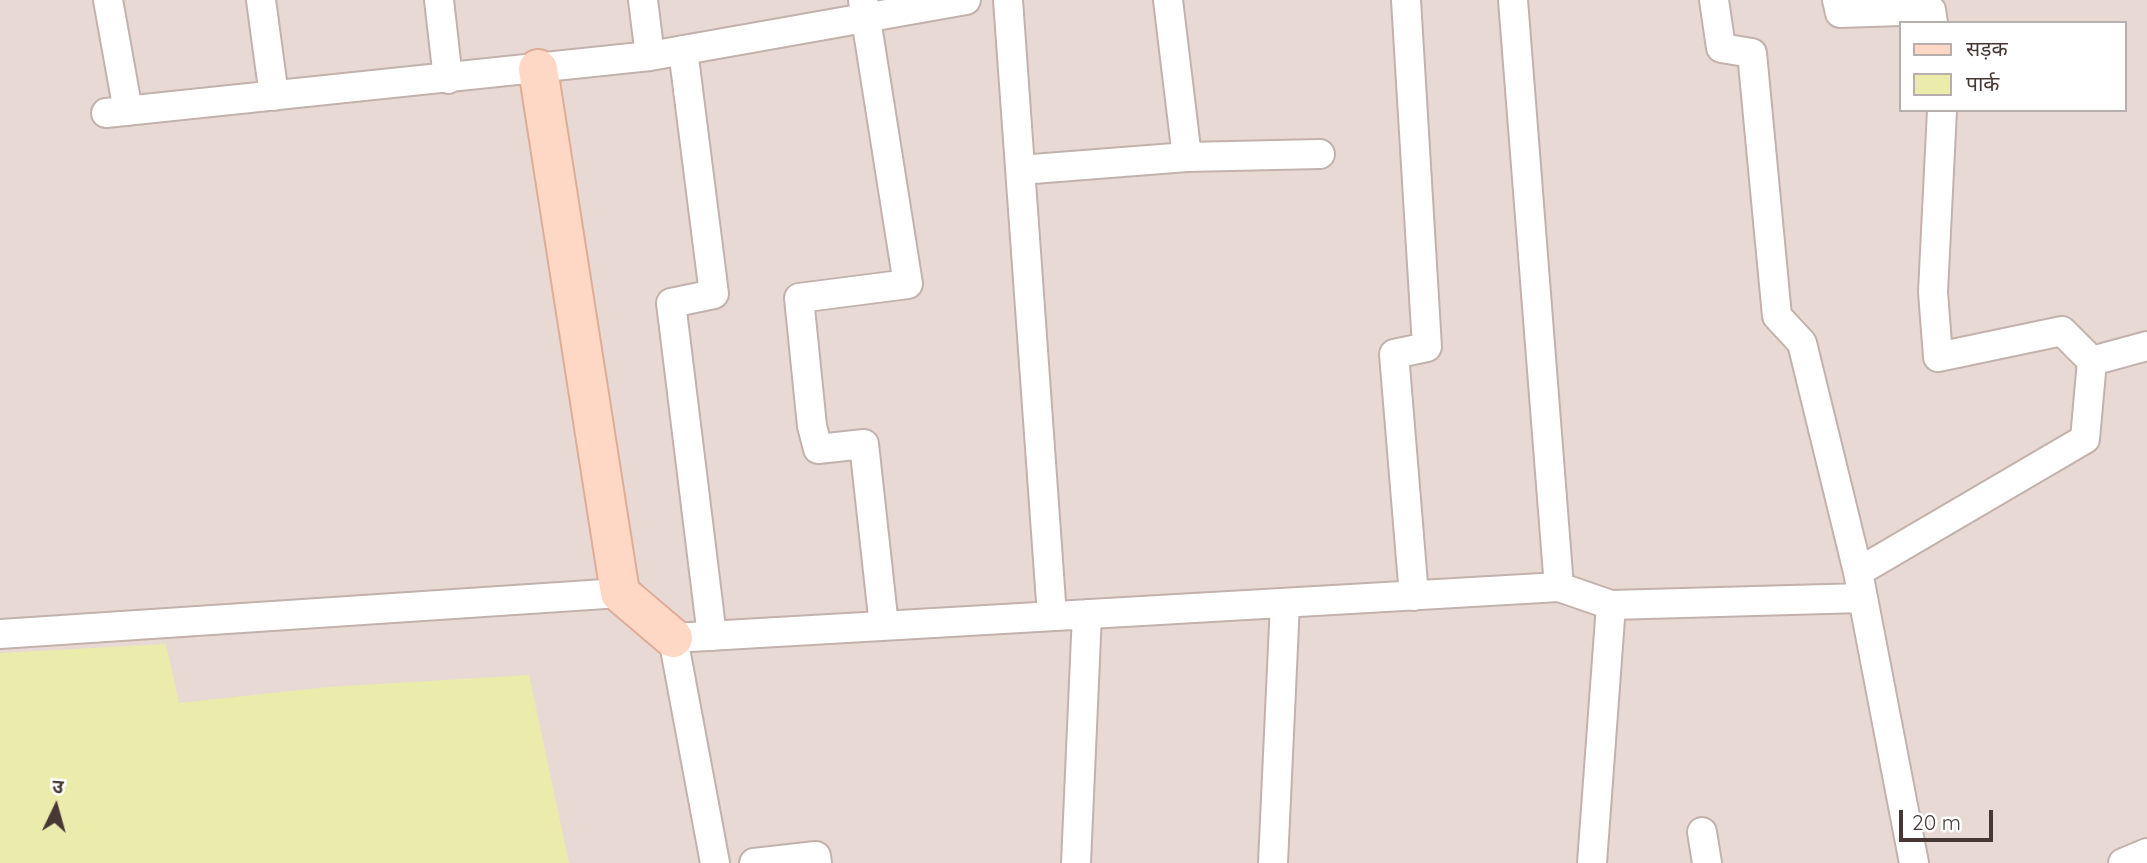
<!DOCTYPE html>
<html>
<head>
<meta charset="utf-8">
<style>
  body { margin:0 }
  #map { position:relative; width:2147px; height:863px; overflow:hidden; background:#f4eae6; font-family:Quicksand,"Noto Sans Devanagari",sans-serif }
  canvas { display:block }
  .legend { position:absolute; left:1899px; top:21px; width:228px; height:91px; box-sizing:border-box; background:#fff; border:2px solid #b6afae; margin:0; padding:9px 12px; list-style:none; font-size:21px; color:#483835 }
  .legend li { display:flex; align-items:center; gap:14px; height:35px }
  .legend b { width:35px; border:2px solid #b6afae }
  .north { position:absolute; left:21px; top:772px; width:70px; height:70px; -webkit-text-stroke:5px #fff; paint-order:stroke; rotate:5deg; font-size:19px; font-weight:700; line-height:28px; text-align:center; color:#483835 }
  .north::after { content:''; display:block; margin:auto; width:24px; height:32px; background:#483835; clip-path:polygon(50% 0,100% 100%,50% 72%,0 100%) }
  .scale { position:absolute; left:1899px; top:810px; width:94px; height:32px; box-sizing:border-box; border:4px solid #483835; border-top:0; padding-left:9px; font-size:21px; line-height:24px; white-space:nowrap; color:#483835; -webkit-text-stroke:5px #fff; paint-order:stroke }
</style>
</head>
<body>
<div id="map">
<canvas width="2147" height="863"></canvas>
<ul class="legend">
<li><b style="height:9px;background:#ffd8c5"></b>सड़क</li>
<li><b style="height:19px;background:#ebebac"></b>पार्क</li>
</ul>
<div class="north">उ</div>
<div class="scale">20 m</div>
</div>
<script>
const context = document.querySelector('canvas').getContext('2d');
context.lineJoin = 'round';
function paint(path, color) {
  context.fillStyle = color;
  context.fill(path, 'evenodd');
}
function poly(rows) {
  const path = new Path2D();
  for (const r of rows) {
    path.moveTo(r[0], r[1]);
    for (let i = 2; i < r.length; i += 2) path.lineTo(r[i], r[i + 1]);
  }
  return path;
}
function strokePath(path, color, width, dash) {
  context.strokeStyle = color;
  context.lineWidth = width;
  context.lineCap = dash ? 'butt' : 'round';
  context.setLineDash(dash || []);
  context.stroke(path);
}
paint(poly([
  [0,0,2147,0,2147,863,0,863],
  [1900,23,2124,23,2124,110,1900,110]
]), '#e9d9d4');
paint(poly([
  [166,644,179,703,328,687,529,675,569,863,0,863,0,653]
]), '#ebebac');
const street = poly([
  [108,0,128,111],
  [261,0,274,96],
  [439,0,448,79],
  [643,0,650,56],
  [863,0,908,284,799,298,812,426,818,449,864,444,884,626],
  [1008,0,1052,616],
  [1168,0,1187,157,1320,154],
  [1406,0,1427,347,1394,354,1414,596],
  [1513,0,1559,587],
  [1714,0,1721,48,1752,53,1777,316,1802,343,1858,572],
  [1837,0,1840,13,1931,10,1933,23],
  [683,50,714,294,671,303,712,636],
  [1942,110,1933,292,1938,357,2062,331,2092,361],
  [106,113,650,56,966,0],
  [1020,170,1187,157],
  [0,634,620,593],
  [1702,832,1707,863],
  [715,863,673,638,1559,587,1611,605,1863,598],
  [754,863,816,856,817,863],
  [1076,863,1087,614],
  [1273,863,1285,603],
  [1592,863,1611,605],
  [1914,863,1858,572,2085,439,2092,361,2147,346],
  [2123,863,2147,853]
]);
const secondary = poly([
  [538,69,620,593,673,638]
]);
strokePath(street, '#c3b1ab', 32);
strokePath(secondary, '#deac97', 42);
strokePath(street, '#fff', 28);
strokePath(secondary, '#ffd8c5', 38);
</script>
</body>
</html>
